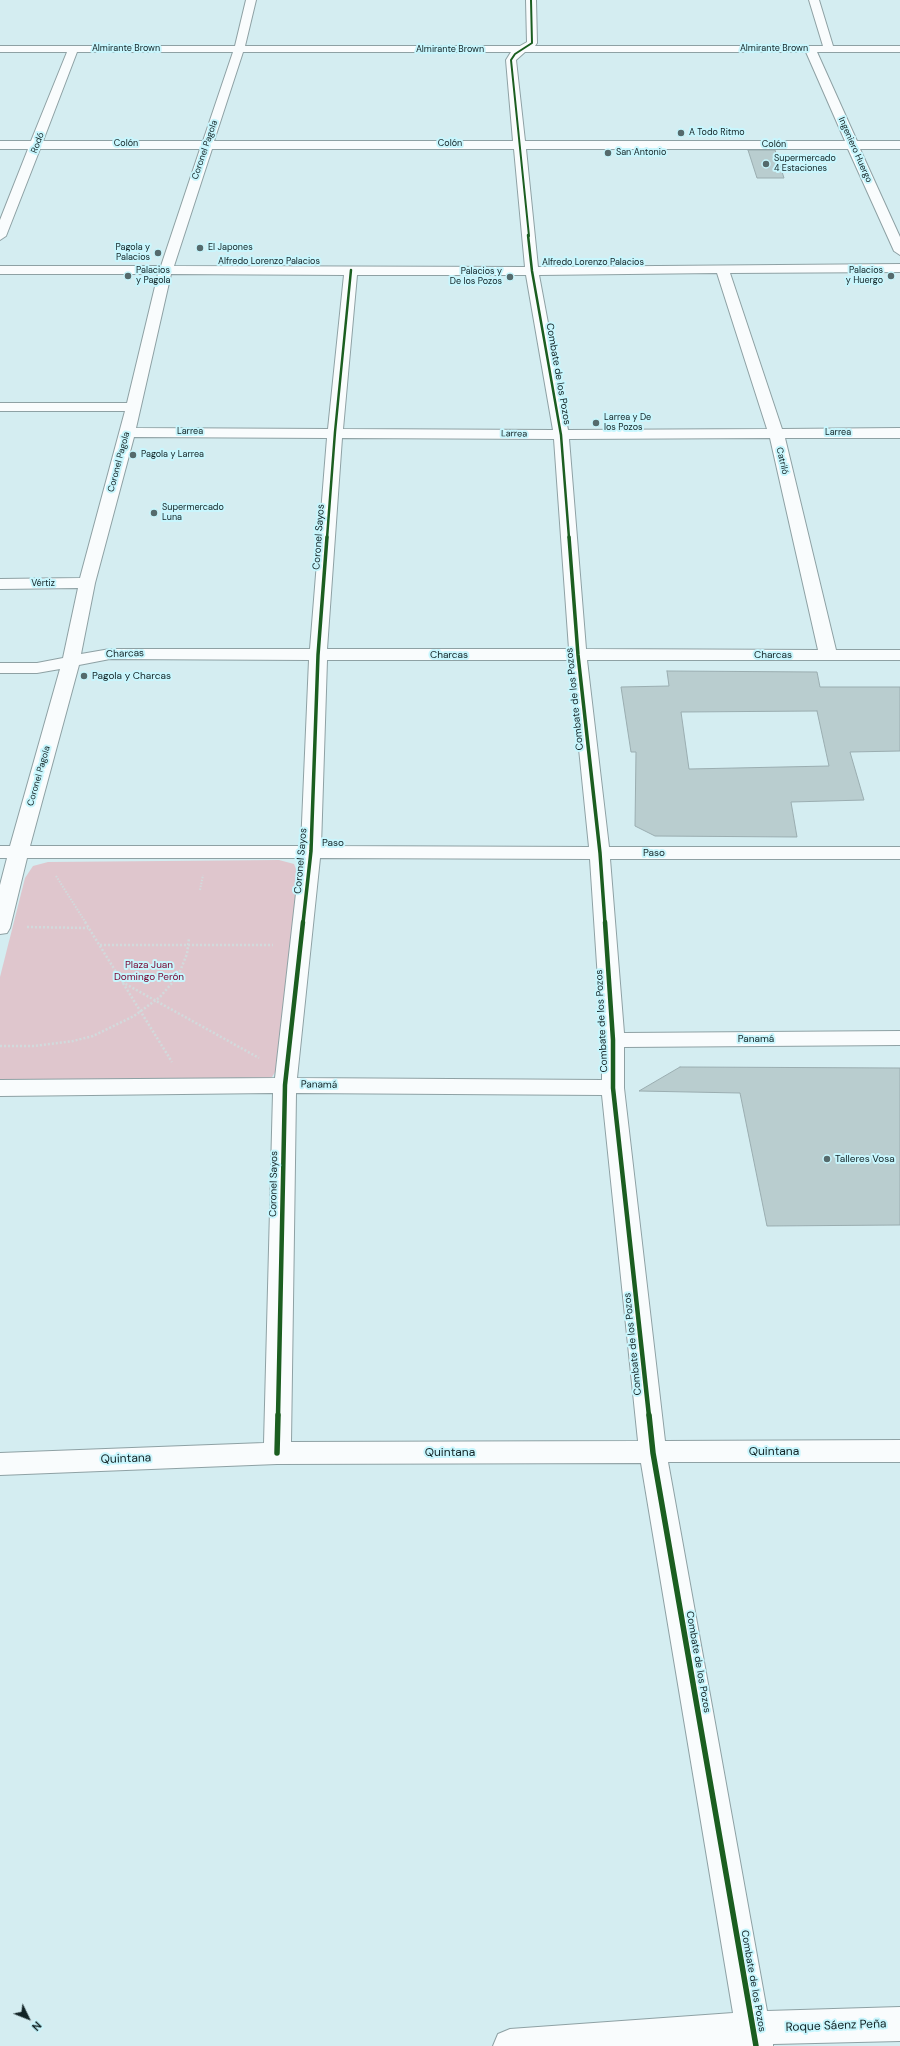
<!DOCTYPE html>
<html>
<head>
<meta charset="utf-8">
<style>
  body { margin:0 }
  #map { position:relative; width:900px; height:2046px; overflow:hidden; background:#d4edf1; font-family:"DM Sans",sans-serif }
  canvas { display:block }
  .north { position:absolute; left:8px; top:1998px; width:40px; height:40px; -webkit-text-stroke:3px #c8f6fd; paint-order:stroke; rotate:133deg; font-size:11px; font-weight:700; line-height:16px; text-align:center; color:#112325 }
  .north::after { content:''; display:block; margin:auto; width:14px; height:18px; background:#112325; clip-path:polygon(50% 0,100% 100%,50% 72%,0 100%) }
</style>
</head>
<body>
<div id="map">
<canvas width="900" height="2046"></canvas>
<div class="north">N</div>
</div>
<script>
const context = document.querySelector('canvas').getContext('2d');
context.lineJoin = 'round';
function paint(path, color) {
  context.fillStyle = color;
  context.fill(path, 'evenodd');
}
function poly(rows) {
  const path = new Path2D();
  for (const r of rows) {
    path.moveTo(r[0], r[1]);
    for (let i = 2; i < r.length; i += 2) path.lineTo(r[i], r[i + 1]);
  }
  return path;
}
function strokePath(path, color, width, dash) {
  context.strokeStyle = color;
  context.lineWidth = width;
  context.lineCap = dash ? 'butt' : 'round';
  context.setLineDash(dash || []);
  context.stroke(path);
}
function write(font, color, halo, rows, align = 'center') {
  context.font = font + ' "DM Sans",sans-serif';
  context.lineWidth = 4;
  context.setLineDash([]);
  context.textBaseline = 'middle';
  context.strokeStyle = halo;
  context.fillStyle = color;
  for (const [text, x, y, turn = 0] of rows) {
    context.save();
    context.translate(x, y);
    context.rotate((+turn || 0) * Math.PI / 180);
    context.textAlign = isNaN(turn) ? turn : align;
    if (halo) context.strokeText(text, 0, 0);
    context.fillText(text, 0, 0);
    context.restore();
  }
}
paint(poly([
  [279,860,294,864,298,874,277,1069,272,1077,261,1081,0,1083,0,977,25,878,33,866,48,862]
]), '#dfc6cd');
const building = poly([
  [748,150,775,150,784,178,757,178,748,150],
  [667,671,817,672,820,687,900,687,900,751,850,752,864,800,791,802,797,837,655,836,635,826,636,752,631,752,621,687,669,686,667,671],
  [817,711,829,766,689,769,681,712,817,711],
  [680,1067,900,1068,900,1225,767,1226,740,1093,639,1091,680,1067]
]);
paint(building, '#b9cdcf');
strokePath(building, '#9aadb0', 1);
const minor = poly([
  [246,0,256,0,245,46,520,46,527,42,526,0,536,0,537,43,535,46,823,46,809,0,819,0,833,46,900,46,900,52,817,52,857,141,900,141,900,149,860,149,900,237,900,255,894,251,848,149,526,149,538,267,900,264,900,272,730,273,782,429,900,428,900,438,785,438,836,650,900,650,900,660,587,660,609,847,900,847,900,859,610,859,624,1033,900,1031,900,1045,624,1047,624,1088,665,1441,900,1440,900,1462,668,1462,767,2011,900,2007,900,2041,773,2044,773,2046,493,2046,498,2034,510,2029,733,2013,641,1463,277,1464,0,1475,0,1453,264,1443,273,1093,0,1096,0,1080,275,1078,300,858,27,858,10,928,7,933,0,934,0,885,7,858,0,858,0,846,10,846,60,669,37,673,0,673,0,663,37,663,63,658,78,588,0,589,0,579,80,578,125,411,0,411,0,403,127,403,158,274,0,274,0,266,161,266,200,149,40,149,6,236,0,240,0,220,28,149,0,149,0,141,31,141,67,52,0,52,0,46,235,46,246,0],
  [77,52,233,52,203,141,43,141,77,52],
  [243,52,511,52,506,60,513,141,214,141,243,52],
  [525,52,806,52,845,141,525,141,516,60,525,52],
  [212,149,514,149,525,267,174,266,212,149],
  [717,273,767,429,568,430,539,275,717,273],
  [171,274,344,275,328,429,136,428,171,274],
  [357,275,526,275,553,430,343,429,357,275],
  [134,437,327,438,310,649,110,649,81,654,95,583,134,437],
  [342,438,554,439,569,649,327,649,342,438],
  [770,438,818,650,586,649,569,439,770,438],
  [110,659,309,660,301,846,30,846,79,665,110,659],
  [327,660,570,660,589,847,321,846,327,660],
  [320,858,590,859,602,1040,602,1080,297,1078,320,858],
  [296,1093,602,1095,638,1441,291,1442,296,1093]
]);
strokePath(minor, '#8ea1a4', 2);
strokePath(poly([
  [56,876,86,923],
  [200,890,203,875]
]), '#d2dadc', 2, [1.5, 1.5]);
strokePath(poly([
  [85,922,172,1062],
  [27,927,88,928],
  [100,945,273,945],
  [122,982,259,1058],
  [0,1046,34,1046,73,1041,93,1036,134,1016,160,997,178,976,187,954,189,938]
]), '#d2dadc', 2.5, [2, 2]);
paint(minor, '#f9fcfd');
strokePath(poly([
  [529,236,511,60,515,54,532,43,531,0]
]), '#1b5e20', 2);
strokePath(poly([
  [528,235,532,271,561,435,569,538],
  [327,538,335,432,351,270]
]), '#1b5e20', 2.5);
strokePath(poly([
  [569,537,578,655,600,853,605,923],
  [303,923,311,851,318,655,327,537]
]), '#1b5e20', 3.5);
strokePath(poly([
  [605,922,613,1040,613,1088,649,1416],
  [278,1416,285,1085,303,922]
]), '#1b5e20', 4.5);
strokePath(poly([
  [649,1415,653,1453,756,2046],
  [277,1453,278,1415]
]), '#1b5e20', 5.5);
for (const [x, y, r, color] of [
  [681,133,4,"#556a6c"],
  [608,153,4,"#556a6c"],
  [766,164,4,"#556a6c"],
  [200,248,4,"#556a6c"],
  [158,253,4,"#556a6c"],
  [128,276,4,"#556a6c"],
  [891,276,4,"#556a6c"],
  [510,277,4,"#556a6c"],
  [596,423,4,"#556a6c"],
  [133,455,4,"#556a6c"],
  [154,513,4,"#556a6c"],
  [84,676,4,"#556a6c"],
  [827,1159,4,"#556a6c"]
]) {
  const dot = new Path2D();
  dot.arc(x, y, r, 0, 2 * Math.PI);
  context.fillStyle = color;
  context.fill(dot);
  strokePath(dot, '#c8f6fd', 1.5);
}
write('9px', '#112325', '#c8f6fd', [
  ["Almirante Brown",126,49],
  ["Almirante Brown",774,49],
  ["Almirante Brown",450,50],
  ["Rodó",38,143,-69],
  ["Colón",126,144],
  ["Colón",450,144],
  ["Colón",774,145],
  ["Coronel Pagola",205,150,-71],
  ["Ingeniero Huergo",855,150,66],
  ["Alfredo Lorenzo Palacios",269,262],
  ["Alfredo Lorenzo Palacios",593,263],
  ["Larrea",190,432],
  ["Larrea",838,433],
  ["Larrea",514,434,1],
  ["Catriló",782,461,77],
  ["Coronel Pagola",119,462,-75],
  ["Vértiz",43,584],
  ["Coronel Pagola",39,776,-74]
]);
write('9px', '#112325', '#c8f6fd', [
  ["A Todo Ritmo",689,133],
  ["San Antonio",616,153],
  ["Supermercado",774,159],
  ["4 Estaciones",774,169],
  ["Pagola y",150,248,"right"],
  ["Palacios",150,258,"right"],
  ["El Japones",208,248],
  ["Palacios",136,271],
  ["y Pagola",136,281],
  ["Palacios",883,271,"right"],
  ["y Huergo",883,281,"right"],
  ["Palacios y",502,272,"right"],
  ["De los Pozos",502,282,"right"],
  ["Larrea y De",604,418],
  ["los Pozos",604,428],
  ["Pagola y Larrea",141,455],
  ["Supermercado",162,508],
  ["Luna",162,518]
], 'left');
write('10px', '#112325', '#c8f6fd', [
  ["Combate de los Pozos",558,374,80],
  ["Coronel Sayos",319,537,-86],
  ["Charcas",125,654,-2],
  ["Charcas",449,655],
  ["Charcas",773,655],
  ["Combate de los Pozos",575,699,-96],
  ["Paso",333,843],
  ["Paso",654,853],
  ["Coronel Sayos",301,861,-85],
  ["Combate de los Pozos",602,1021,-93],
  ["Panamá",756,1039],
  ["Panamá",319,1085,1],
  ["Coronel Sayos",274,1184,-89],
  ["Combate de los Pozos",633,1344,-96],
  ["Combate de los Pozos",698,1662,80],
  ["Combate de los Pozos",753,1981,80]
]);
write('10px', '#112325', '#c8f6fd', [
  ["Pagola y Charcas",92,676],
  ["Talleres Vosa",835,1159]
], 'left');
write('10px', '#770430', '#c8f6fd', [
  ["Plaza Juan",149,965],
  ["Domingo Perón",149,977]
]);
write('12px', '#112325', '#c8f6fd', [
  ["Quintana",774,1452],
  ["Quintana",450,1453],
  ["Quintana",126,1459,-2],
  ["Roque Sáenz Peña",836,2026,-2]
]);
</script>
</body>
</html>
